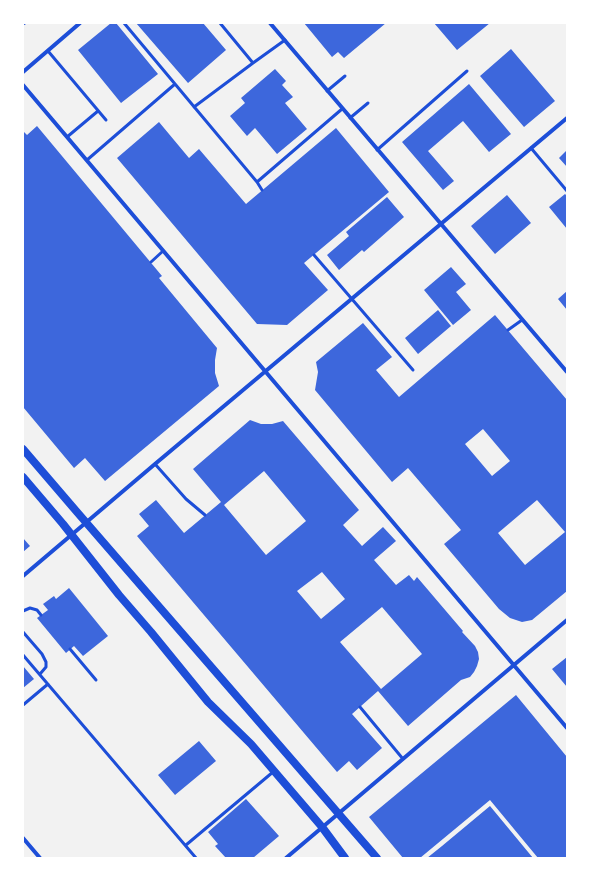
<!DOCTYPE html>
<html>
<head>
<meta charset="utf-8">
<style>
  body { margin:0 }
  #map { position:relative; width:590px; height:881px; overflow:hidden; background:#f2f2f2; font-family:"Roboto Condensed",sans-serif }
  canvas { display:block }
  .frame { position:absolute; inset:0; border:24px solid #fff; pointer-events:none }
</style>
</head>
<body>
<div id="map">
<canvas width="590" height="881"></canvas>
<div class="frame"></div>
</div>
<script>
const context = document.querySelector('canvas').getContext('2d');
context.lineJoin = 'round';
function paint(path, color) {
  context.fillStyle = color;
  context.fill(path, 'evenodd');
}
function poly(rows) {
  const path = new Path2D();
  for (const r of rows) {
    path.moveTo(r[0], r[1]);
    for (let i = 2; i < r.length; i += 2) path.lineTo(r[i], r[i + 1]);
  }
  return path;
}
function strokePath(path, color, width, dash) {
  context.strokeStyle = color;
  context.lineWidth = width;
  context.lineCap = dash ? 'butt' : 'round';
  context.setLineDash(dash || []);
  context.stroke(path);
}
paint(poly([
  [111,23,116,23,158,74,121,103,78,50],
  [136,23,203,23,226,50,188,83],
  [304,23,386,23,344,58,338,52,332,57],
  [434,23,490,23,457,50],
  [511,49,555,101,524,127,480,76],
  [275,69,286,81,282,85,293,97,285,103,307,129,277,154,255,128,247,136,230,116,245,103,241,98],
  [469,84,511,134,489,152,463,121,428,151,454,181,443,190,402,142],
  [159,122,189,158,199,149,246,204,336,128,389,192,304,263,328,290,287,325,257,324,117,158],
  [37,126,162,276,159,278,217,348,215,360,215,373,219,386,105,481,85,458,74,468,23,407,23,131,27,135],
  [567,150,567,167,559,158],
  [565,194,567,196,567,229,549,207],
  [507,195,531,223,495,254,471,226],
  [387,197,404,217,364,252,362,250,339,270,327,255,349,236,346,232],
  [451,267,466,284,456,292,471,310,453,325,424,290],
  [567,291,567,310,558,299],
  [438,310,451,326,418,354,405,338],
  [495,315,567,400,567,591,532,620,522,622,510,618,499,609,444,544,461,530,408,468,392,482,315,390,318,372,316,362,363,323,392,357,376,370,399,397],
  [483,429,510,461,492,476,465,444],
  [537,500,565,532,525,565,498,533],
  [250,420,261,424,272,424,283,421,359,510,343,525,362,546,383,527,396,541,374,560,396,585,409,575,414,581,417,577,463,631,462,632,475,646,478,652,479,659,477,666,474,672,470,677,461,680,408,726,378,691,352,714,382,748,357,770,349,761,337,772,137,536,149,526,139,514,156,500,184,533,221,502,193,469],
  [264,471,306,521,266,555,224,505],
  [322,572,345,599,321,619,297,591],
  [382,607,422,654,381,689,340,642],
  [23,538,30,546,23,552],
  [69,588,108,636,83,656,74,646,66,653,37,618,48,610,43,604,54,596,56,599],
  [567,657,567,687,552,669],
  [23,666,34,679,23,688],
  [516,695,567,757,567,858,538,858,490,800,420,858,403,858,369,817],
  [199,741,216,761,175,795,158,775],
  [246,799,279,836,253,858,226,858,215,846,218,844,208,832],
  [490,806,533,858,427,858,442,846]
]), '#3d67dc');
strokePath(poly([
  [124,23,257,182,262,190],
  [220,23,253,63],
  [23,24,25,23],
  [48,51,106,120],
  [327,91,345,76],
  [194,107,253,63,285,40],
  [350,118,368,103],
  [67,137,98,111],
  [531,148,567,191],
  [377,150,467,71],
  [87,160,175,84],
  [257,182,342,109],
  [314,255,413,370],
  [151,262,163,251],
  [508,330,522,320],
  [155,464,186,499,205,515],
  [23,611,30,608,37,610,41,615],
  [23,632,42,654,46,662,46,667,40,674],
  [70,649,96,680],
  [23,655,196,858],
  [23,705,48,684],
  [360,707,403,759],
  [186,845,273,772]
]), '#1d4ed8', 3);
strokePath(poly([
  [270,23,567,372],
  [23,72,80,23],
  [23,85,567,728],
  [23,576,155,464,567,118],
  [23,838,40,858],
  [286,858,567,620]
]), '#1d4ed8', 4);
strokePath(poly([
  [23,449,77,512,377,858],
  [23,477,63,524,119,595,151,632,208,702,251,744,322,827,345,858]
]), '#1d4ed8', 8);
</script>
</body>
</html>
